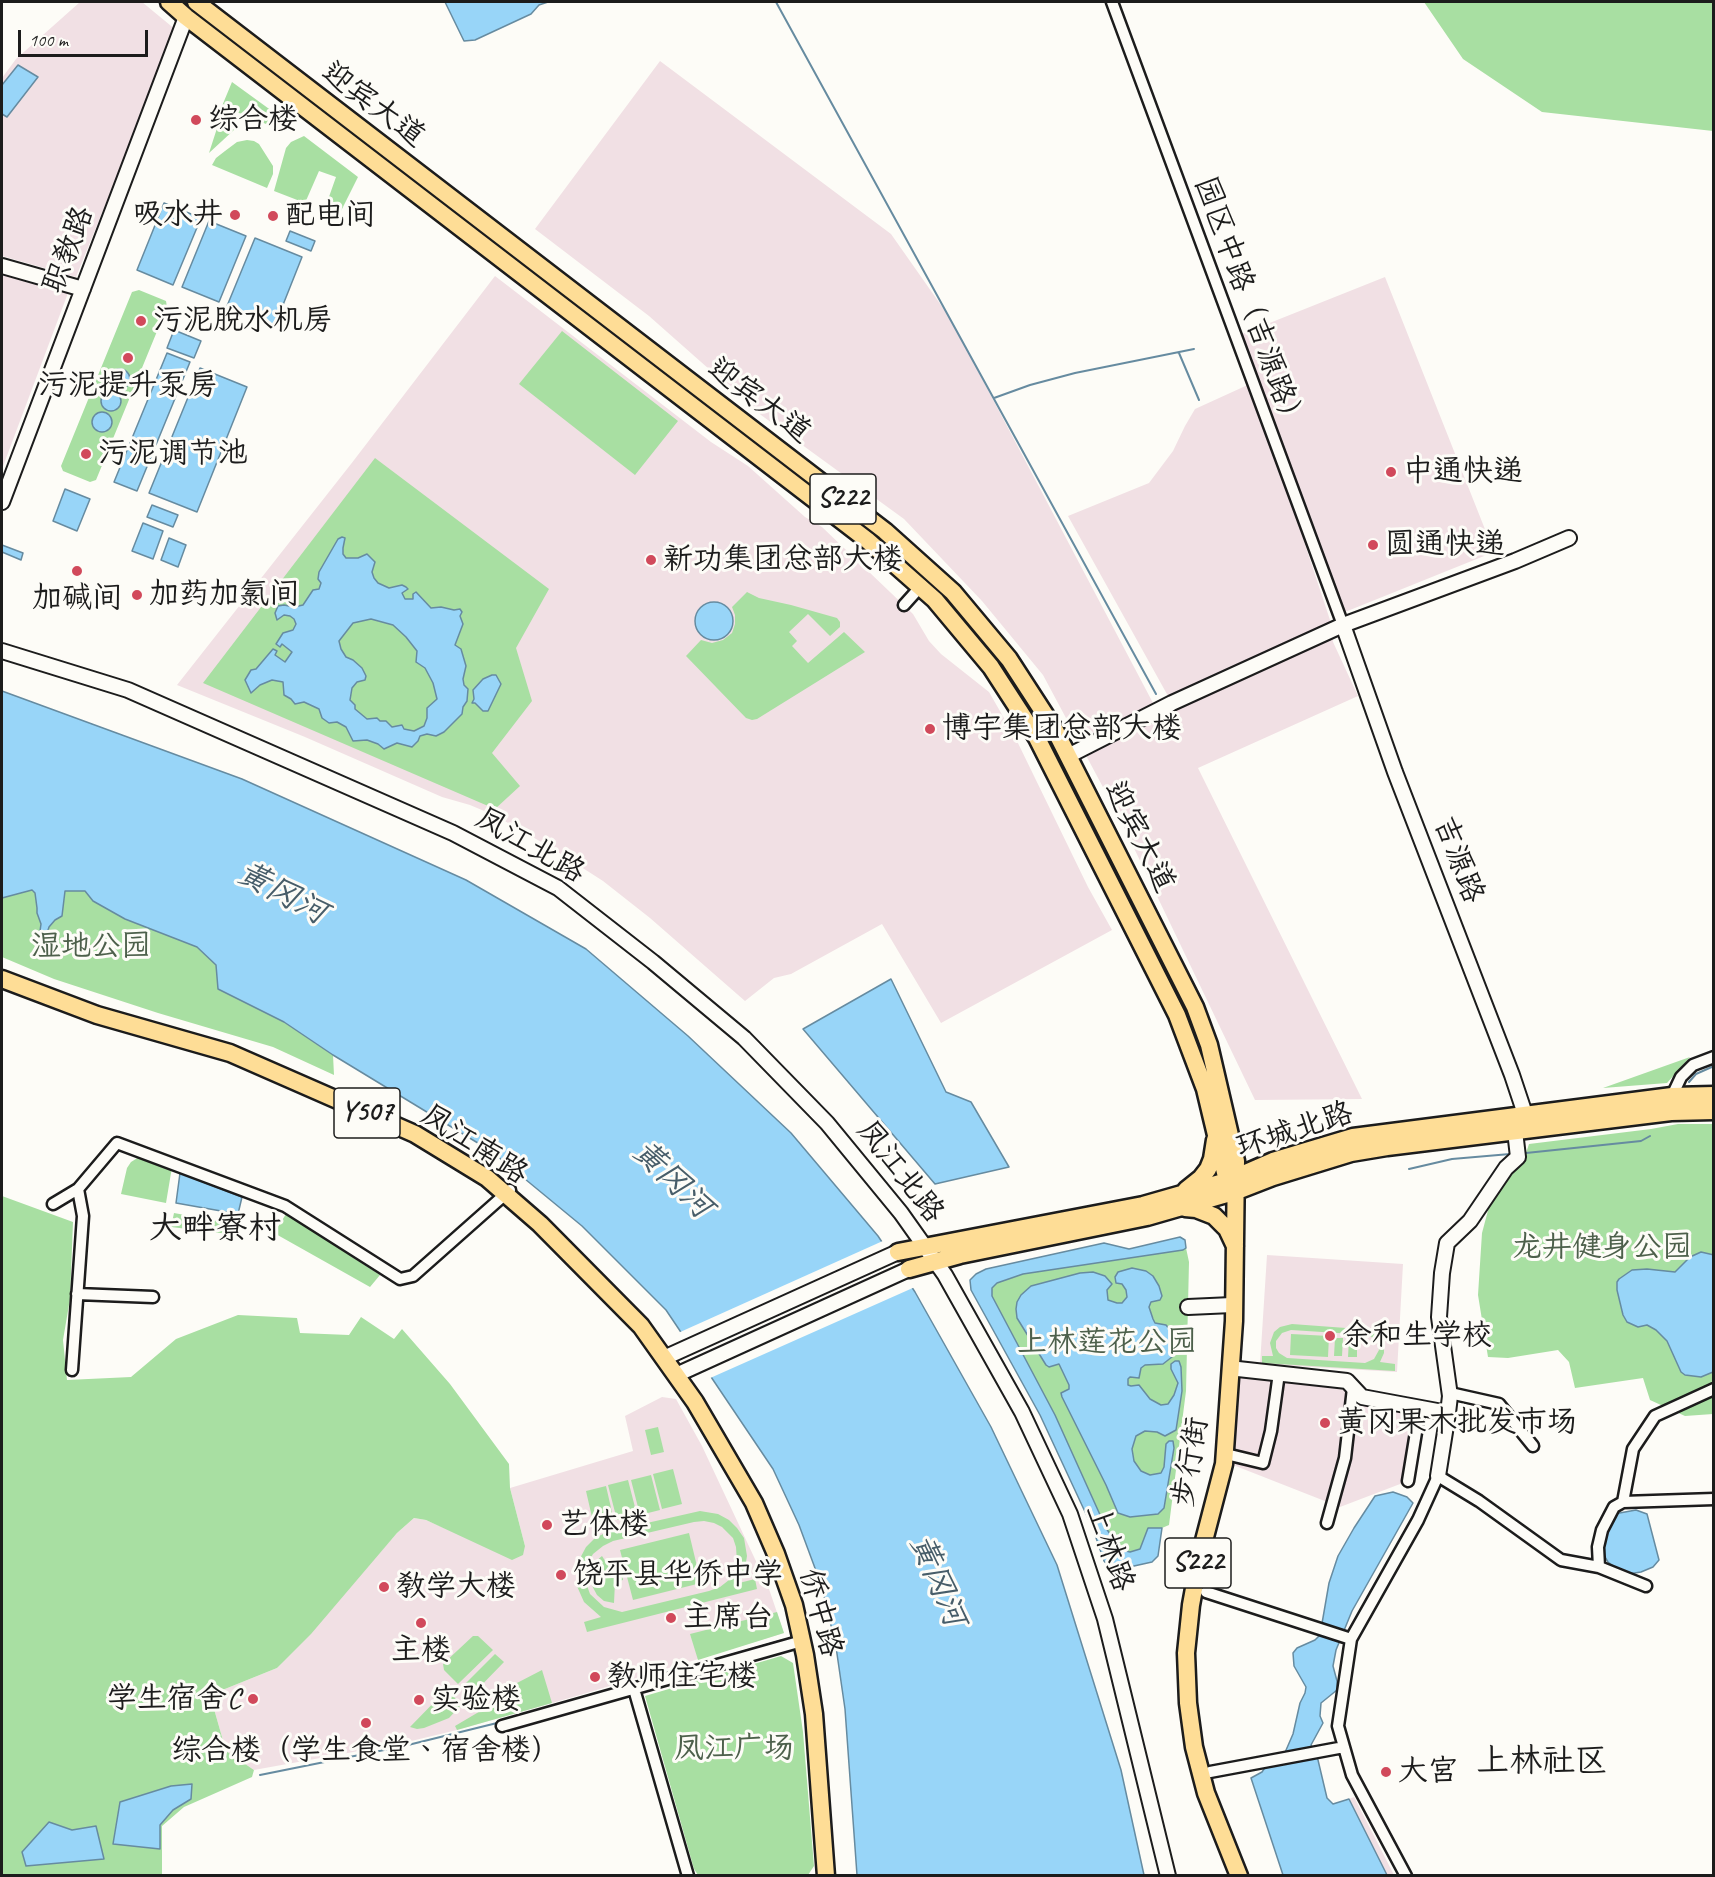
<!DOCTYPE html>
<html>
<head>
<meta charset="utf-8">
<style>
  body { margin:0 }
  #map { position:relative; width:1715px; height:1877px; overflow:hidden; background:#fdfcf7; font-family:Caveat,sans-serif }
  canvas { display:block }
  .frame { position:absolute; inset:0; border:3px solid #1c1c1c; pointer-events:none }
  .scale { position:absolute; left:18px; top:30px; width:130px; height:27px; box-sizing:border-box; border:3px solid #1c1c1c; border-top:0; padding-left:8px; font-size:18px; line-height:21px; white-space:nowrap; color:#1c1c1c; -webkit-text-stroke:4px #fdfcf7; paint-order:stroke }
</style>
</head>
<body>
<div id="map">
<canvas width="1715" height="1877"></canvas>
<div class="frame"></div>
<div class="scale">100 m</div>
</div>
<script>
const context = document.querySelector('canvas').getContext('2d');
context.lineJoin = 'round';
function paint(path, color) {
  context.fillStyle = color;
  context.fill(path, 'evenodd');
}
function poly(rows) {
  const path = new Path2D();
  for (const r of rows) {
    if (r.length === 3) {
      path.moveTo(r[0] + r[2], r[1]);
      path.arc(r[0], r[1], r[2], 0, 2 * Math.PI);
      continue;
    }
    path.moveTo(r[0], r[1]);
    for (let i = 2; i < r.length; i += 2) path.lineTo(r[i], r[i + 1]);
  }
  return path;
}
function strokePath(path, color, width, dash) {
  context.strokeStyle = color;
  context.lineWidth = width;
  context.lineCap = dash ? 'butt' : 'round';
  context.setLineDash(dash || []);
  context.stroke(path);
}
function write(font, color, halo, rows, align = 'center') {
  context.font = font + ' Caveat,"LXGW WenKai TC",sans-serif';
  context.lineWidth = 6;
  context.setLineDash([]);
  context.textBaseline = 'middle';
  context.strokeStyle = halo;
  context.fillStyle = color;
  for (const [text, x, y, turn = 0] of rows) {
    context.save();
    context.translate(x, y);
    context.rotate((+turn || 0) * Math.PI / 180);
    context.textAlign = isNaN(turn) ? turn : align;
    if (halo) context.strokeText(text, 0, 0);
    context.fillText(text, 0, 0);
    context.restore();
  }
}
paint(poly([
  [80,2,142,2,176,30,76,277,2,256,2,78,16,59],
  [660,61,891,234,950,318,1153,703,1168,696,1068,516,1149,483,1173,451,1185,426,1195,409,1252,383,1242,334,1385,277,1494,552,1345,612,1256,396,1331,623,1333,642,1358,696,1198,768,1362,1099,1255,1100,1120,819,1043,675,982,601,904,519,761,415,649,316,535,229],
  [2,275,68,293,2,469],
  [495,276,711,442,748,466,805,517,822,527,913,614,929,641,941,654,989,692,1016,739,1088,887,1112,930,941,1023,882,924,791,974,774,978,745,1001,650,918,603,881,550,847,496,816,470,805,442,797,305,737,177,685,351,464],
  [1267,1255,1403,1264,1397,1372,1260,1364],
  [1238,1369,1347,1381,1362,1397,1420,1408,1408,1481,1340,1507,1228,1463],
  [662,1397,676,1399,702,1446,769,1589,784,1633,580,1695,457,1730,403,1743,254,1770,226,1751,210,1695,277,1668,397,1533,414,1518,426,1520,458,1534,525,1546,510,1488,633,1451,625,1416],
  [1354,1797,1394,1875,1387,1875,1349,1799]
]), '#f1e0e4');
paint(poly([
  [1424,2,1713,2,1713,131,1542,112,1463,59],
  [232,82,283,119,271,126,222,106],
  [219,122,235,129,209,153],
  [304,136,358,177,338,217,324,211,336,177,319,171,305,203,274,191,286,148,291,142],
  [247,140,254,141,259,144,273,166,273,174,267,188,212,165,216,158,225,151,237,142],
  [139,290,166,301,167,307,96,480,90,482,63,471,61,466,132,292],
  [562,331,678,421,635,475,519,384],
  [375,458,549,589,516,648,532,701,492,753,520,786,495,809,203,683],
  [747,592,759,598,791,605,837,618,840,622,840,627,830,636,808,614,789,632,797,641,792,646,808,663,844,632,865,652,757,719,752,720,746,718,686,656,701,640,712,643,723,640,732,633,735,624,735,615,732,607],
  [31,890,35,893,37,908,37,913,41,924,39,938,55,919,62,916,65,891,85,891,93,901,125,919,197,947,284,1022,333,1055,334,1075,273,1047,158,1013,54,979,2,957,2,898],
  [1690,1057,1667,1083,1603,1088],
  [1678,1124,1713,1124,1713,1414,1685,1416,1650,1400,1643,1378,1575,1388,1569,1362,1558,1350,1508,1358,1488,1357,1478,1295,1482,1233,1490,1203,1524,1159,1529,1144,1651,1129],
  [139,1157,149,1159,172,1167,166,1203,121,1194,127,1168,131,1162],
  [2,1196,73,1222,70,1299,63,1340,67,1380,131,1377,176,1339,238,1315,297,1318,300,1333,349,1335,361,1317,394,1339,402,1329,450,1384,509,1464,510,1488,525,1546,523,1555,512,1560,426,1520,414,1518,397,1533,311,1634,277,1668,210,1695,226,1751,254,1770,252,1777,184,1807,162,1826,162,1875,2,1875],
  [174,1213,239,1225,237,1235,171,1227],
  [286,1214,380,1275,370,1287,274,1233],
  [1186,1248,1189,1262,1186,1391,1169,1525,1162,1528,1148,1529,1140,1549,1130,1552,1122,1550,1106,1528,1055,1415,992,1296,992,1288,997,1283,1023,1274],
  [1292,1324,1373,1330,1381,1337,1384,1346,1384,1353,1380,1362,1395,1364,1395,1371,1262,1363,1262,1356,1273,1356,1270,1343,1274,1332,1280,1327],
  [1291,1330,1369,1335,1377,1341,1379,1350,1374,1359,1365,1363,1287,1358,1279,1353,1276,1348,1276,1341,1282,1333],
  [1291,1334,1329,1336,1328,1357,1290,1355],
  [1335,1338,1343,1338,1342,1356,1334,1356],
  [1349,1339,1357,1339,1357,1357,1348,1357],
  [658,1427,664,1452,651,1455,645,1430],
  [673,1469,682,1504,662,1509,653,1474],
  [651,1475,660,1510,640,1515,631,1480],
  [628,1480,637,1515,617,1520,608,1485],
  [606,1486,614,1521,594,1526,586,1491],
  [700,1511,718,1514,729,1520,737,1528,744,1538,747,1556,745,1568,739,1583,755,1579,757,1589,587,1632,584,1622,601,1617,584,1602,576,1584,577,1564,586,1547,595,1538,607,1532],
  [704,1521,714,1523,722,1527,733,1538,736,1547,737,1562,734,1571,729,1580,720,1587,709,1591,622,1612,604,1607,590,1594,586,1583,587,1565,593,1554,603,1546,613,1541,694,1522],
  [689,1533,701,1583,633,1600,620,1550],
  [602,1556,614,1575,622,1574,623,1580,615,1582,614,1603,604,1601,597,1595,590,1582,590,1571,596,1561],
  [777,1612,784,1633,698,1660,690,1634],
  [473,1636,478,1636,493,1650,458,1684,444,1670,443,1664],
  [495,1654,504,1662,470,1697,461,1688],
  [781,1656,793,1663,803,1732,814,1866,808,1875,698,1875,694,1869,645,1696],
  [542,1670,552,1703,457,1730,455,1726,516,1690,515,1684],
  [446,1690,462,1704,449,1718,424,1728,417,1729,410,1727]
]), '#a8dfa2');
const water = poly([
  [445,2,548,2,539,5,531,14,475,40,464,41,445,2],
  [18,65,38,77,7,117,2,114,2,85,18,65],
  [164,203,201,218,173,285,137,270,164,203],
  [209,221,246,236,219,302,182,287,209,221],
  [290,231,315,241,311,251,286,241,290,231],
  [255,238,302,257,275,325,227,306,255,238],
  [174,330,201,341,194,358,167,348,174,330],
  [167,353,190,362,137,491,114,482,167,353],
  [200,368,247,387,197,512,149,493,200,368],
  [120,379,10],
  [111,401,10],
  [102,422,10],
  [65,489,90,499,77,531,53,521,65,489],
  [152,505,178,515,173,527,147,517,152,505],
  [143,523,163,531,153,559,132,551,143,523],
  [342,537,345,538,343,548,343,554,346,558,358,558,367,554,375,562,372,572,374,578,378,583,389,588,402,585,406,587,408,589,402,593,405,599,413,599,413,594,416,592,431,608,441,607,454,610,460,609,462,612,460,616,463,624,455,645,461,649,466,666,463,679,464,685,468,689,467,701,463,707,462,714,444,732,436,736,427,734,420,736,418,741,412,747,397,743,384,749,378,744,367,740,353,741,346,727,337,722,329,723,322,718,319,709,304,702,295,704,291,699,284,695,283,682,272,680,260,685,251,693,245,680,251,670,256,669,273,649,277,651,275,655,285,662,292,652,282,644,280,647,276,644,283,633,293,630,296,624,294,619,290,616,284,615,277,620,275,613,278,606,284,605,294,607,303,605,313,590,319,589,321,583,318,579,319,572,338,539,342,537],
  [371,619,393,625,406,637,417,651,416,662,425,668,433,683,437,699,427,708,427,718,424,726,414,731,404,729,402,725,392,727,386,721,380,721,377,718,367,719,355,709,355,705,350,700,352,688,357,682,365,680,366,676,362,668,353,660,346,657,341,649,339,641,353,623,371,619],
  [169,538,186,545,178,567,161,560,169,538],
  [2,545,23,553,21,560,2,552,2,545],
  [714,621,19],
  [492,675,496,675,501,684,488,711,483,711,475,703,472,703,474,699,473,690,483,679,492,675],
  [2,691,242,779,466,880,586,949,688,1036,791,1133,878,1236,915,1292,991,1427,1057,1565,1121,1770,1144,1875,857,1875,845,1709,836,1647,822,1587,799,1525,773,1469,666,1310,582,1226,491,1151,333,1055,284,1022,218,989,216,965,197,947,125,919,93,901,85,891,65,891,62,916,55,920,49,927,45,940,39,938,41,924,37,913,37,908,35,893,32,890,2,898,2,691],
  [891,979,946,1092,971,1102,1009,1167,935,1184,803,1029,891,979],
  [180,1173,242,1197,238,1214,176,1203,180,1173],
  [1180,1237,1185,1240,1186,1248,1183,1250,1023,1274,997,1283,992,1288,992,1296,1055,1415,1106,1528,1116,1543,1122,1550,1130,1552,1140,1549,1148,1528,1162,1528,1158,1556,1152,1562,1116,1570,1111,1569,1104,1561,1093,1529,1040,1415,971,1290,970,1280,976,1274,986,1269,1104,1243,1129,1249,1180,1237],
  [1701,1252,1714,1255,1713,1372,1701,1377,1685,1375,1681,1372,1667,1341,1656,1330,1647,1325,1638,1327,1627,1322,1623,1315,1617,1290,1617,1282,1619,1279,1632,1270,1647,1269,1675,1272,1690,1257,1701,1252],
  [1132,1268,1146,1271,1153,1276,1159,1286,1162,1296,1160,1300,1151,1302,1149,1307,1153,1319,1155,1323,1166,1325,1179,1341,1179,1348,1177,1353,1163,1364,1145,1365,1141,1368,1139,1378,1130,1377,1128,1379,1128,1385,1131,1386,1139,1385,1150,1399,1161,1405,1168,1404,1174,1395,1178,1383,1171,1369,1171,1364,1175,1361,1179,1361,1181,1367,1182,1391,1176,1430,1165,1436,1157,1432,1145,1431,1136,1436,1132,1449,1134,1461,1141,1471,1150,1475,1161,1473,1164,1467,1166,1444,1169,1441,1173,1441,1174,1448,1164,1508,1158,1514,1130,1517,1118,1513,1106,1485,1062,1397,1061,1393,1069,1389,1069,1385,1059,1364,1049,1367,1046,1365,1017,1318,1016,1309,1017,1302,1021,1295,1031,1286,1080,1273,1093,1272,1105,1276,1112,1284,1107,1290,1108,1300,1117,1303,1122,1303,1127,1297,1126,1290,1122,1284,1116,1283,1115,1277,1118,1272,1132,1268],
  [1393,1492,1407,1497,1413,1503,1352,1611,1336,1650,1333,1666,1337,1681,1337,1690,1321,1703,1320,1716,1323,1723,1311,1745,1318,1760,1327,1798,1333,1804,1349,1799,1387,1875,1283,1875,1251,1778,1262,1772,1266,1766,1280,1764,1293,1734,1300,1703,1305,1693,1306,1687,1294,1666,1293,1653,1297,1648,1315,1640,1320,1635,1329,1583,1338,1556,1354,1528,1375,1496,1393,1492],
  [1636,1510,1647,1514,1659,1560,1653,1567,1641,1572,1628,1574,1616,1568,1608,1562,1602,1552,1606,1527,1614,1514,1636,1510],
  [192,1784,191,1799,173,1810,160,1825,160,1849,113,1844,120,1802,171,1786,192,1784],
  [49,1822,72,1830,96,1826,104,1859,26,1866,22,1852,49,1822]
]);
paint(water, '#98d5f8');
strokePath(water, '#668ba0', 1.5);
paint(poly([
  [885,1240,915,1287,708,1379,678,1333]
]), '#fdfcf7');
strokePath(poly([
  [776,2,1156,694],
  [1179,353,1199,400],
  [994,398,1030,385,1075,373,1194,349],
  [1689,1082,1696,1074,1714,1066],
  [1526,1153,1641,1141,1650,1136],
  [1409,1169,1452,1159,1510,1154],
  [662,1675,783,1640],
  [260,1775,404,1746,501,1722]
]), '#668ba0', 2);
const street = poly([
  [1112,2,1343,625],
  [904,605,922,585],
  [1672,1096,1681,1077,1693,1065,1714,1057],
  [53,1204,78,1189,117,1143,285,1206,400,1279,413,1276,510,1190],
  [77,1294,153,1297],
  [72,1370,83,1216,78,1189],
  [1450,1393,1499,1404,1533,1446],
  [1230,1455,1263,1463,1271,1431,1279,1373],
  [1408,1481,1420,1408],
  [1623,1502,1714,1499],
  [1327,1523,1345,1458,1353,1388],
  [1599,1567,1646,1586],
  [1206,1592,1351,1639],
  [634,1689,688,1876],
  [502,1726,802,1641],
  [1210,1772,1344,1747],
  [1406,1876,1352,1775,1338,1726,1351,1639,1418,1520,1438,1476,1479,1501,1561,1560,1599,1567,1598,1547,1602,1530,1614,1507,1623,1502,1633,1449,1655,1416,1714,1389]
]);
const secondary = poly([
  [2,266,83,289],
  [2,502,186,17],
  [1343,625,1395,772,1512,1075,1525,1114],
  [2,651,128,690,453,833,558,888,653,962,744,1038,827,1123,901,1213,945,1275,1022,1412,1070,1514,1105,1619,1168,1876],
  [1068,756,1172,703,1343,625,1515,561,1569,538],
  [1188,1307,1232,1305],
  [664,1358,898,1252],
  [1238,1369,1347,1381,1362,1397,1448,1413,1450,1396,1439,1317,1442,1273,1447,1243,1470,1221,1506,1168,1518,1157,1515,1131],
  [676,1375,909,1269],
  [1438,1476,1448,1413]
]);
const primary = poly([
  [169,2,186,17,867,540,935,600,991,667,1037,738,1177,1015,1205,1089,1227,1181],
  [196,2,885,531,953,592,1009,659,1055,730,1195,1007,1209,1045,1236,1161,1234,1321,1224,1464,1200,1556,1191,1605,1186,1653,1188,1703,1194,1747,1206,1793,1239,1876],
  [2,979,97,1015,230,1053,415,1134,487,1178,540,1224,641,1326,695,1402,754,1503,776,1554,794,1605,805,1655,814,1714,826,1876],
  [1186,1190,1201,1178,1208,1169,1212,1159,1215,1140],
  [1185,1208,1196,1209,1214,1216,1227,1229,1235,1246],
  [898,1252,1143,1205,1227,1181,1273,1161,1353,1137,1672,1096,1714,1095],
  [909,1269,960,1255,1147,1217,1237,1191,1273,1177,1351,1153,1387,1147,1671,1112,1714,1111]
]);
strokePath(street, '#1c1c1c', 15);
strokePath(secondary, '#1c1c1c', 18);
strokePath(primary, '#1c1c1c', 21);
strokePath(street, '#fdfcf7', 10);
strokePath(secondary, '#fdfcf7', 14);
strokePath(primary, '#fedd96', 16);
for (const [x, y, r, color] of [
  [196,120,6,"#d1495b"],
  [235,215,6,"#d1495b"],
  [273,216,6,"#d1495b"],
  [141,321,6,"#d1495b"],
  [128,358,6,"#d1495b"],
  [86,454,6,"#d1495b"],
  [1391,472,6,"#d1495b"],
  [1373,545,6,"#d1495b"],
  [651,560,6,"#d1495b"],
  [77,571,6,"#d1495b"],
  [137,595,6,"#d1495b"],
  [930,729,6,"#d1495b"],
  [1330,1336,6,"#d1495b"],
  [1325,1423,6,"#d1495b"],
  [547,1525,6,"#d1495b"],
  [561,1575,6,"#d1495b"],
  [384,1587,6,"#d1495b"],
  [671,1618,6,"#d1495b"],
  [421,1623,6,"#d1495b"],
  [595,1677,6,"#d1495b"],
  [253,1699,6,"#d1495b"],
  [419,1700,6,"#d1495b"],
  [366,1723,6,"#d1495b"],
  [1386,1772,6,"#d1495b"]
]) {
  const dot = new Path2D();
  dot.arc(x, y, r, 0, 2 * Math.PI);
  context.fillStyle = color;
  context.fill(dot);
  strokePath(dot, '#fdfcf7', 2);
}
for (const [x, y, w] of [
  [843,499,66],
  [367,1113,66],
  [1198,1563,66]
]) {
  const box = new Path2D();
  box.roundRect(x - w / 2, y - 25, w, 50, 4.5);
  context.fillStyle = '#fdfcf7';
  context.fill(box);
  strokePath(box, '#1c1c1c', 1.5);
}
write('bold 28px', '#1c1c1c', null, [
  ["S222",843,499],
  ["Y507",367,1113],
  ["S222",1198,1563]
]);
write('30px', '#1c1c1c', '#fdfcf7', [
  ["迎宾大道",373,105,37],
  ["职教路",69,250,-69],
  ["园区中路（吉源路）",1249,305,70],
  ["迎宾大道",759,401,37],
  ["迎宾大道",1139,837,63],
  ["凤江北路",530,846,30],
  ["吉源路",1458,860,69],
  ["环城北路",1295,1131,-18],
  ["凤江南路",474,1145,33],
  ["凤江北路",900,1172,52],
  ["步行街",1191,1462,-80],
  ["上林路",1109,1548,71],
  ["侨中路",820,1613,75]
]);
write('30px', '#1c1c1c', '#fdfcf7', [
  ["综合楼",208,120],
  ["吸水井",223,215,"right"],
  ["配电间",285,216],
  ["污泥脱水机房",153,321],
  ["污泥提升泵房",128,386,"center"],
  ["污泥调节池",98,454],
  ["中通快递",1403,472],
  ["圆通快递",1385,545],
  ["新功集团总部大楼",663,560],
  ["加药加氯间",149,595],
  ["加碱间",77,599,"center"],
  ["博宇集团总部大楼",942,729],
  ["余和生学校",1342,1336],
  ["黄冈果木批发市场",1337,1423],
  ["艺体楼",559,1525],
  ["饶平县华侨中学",573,1575],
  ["教学大楼",396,1587],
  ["主席台",683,1618],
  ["主楼",421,1651,"center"],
  ["教师住宅楼",607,1677],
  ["学生宿舍C",241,1699,"right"],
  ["实验楼",431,1700],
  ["综合楼（学生食堂、宿舍楼）",366,1751,"center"],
  ["大宫",1398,1772]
], 'left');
write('30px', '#4d604b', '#fdfcf7', [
  ["湿地公园",91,947],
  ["龙井健身公园",1602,1248],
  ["上林莲花公园",1107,1343],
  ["凤江广场",734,1749]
]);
write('italic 32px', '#475d69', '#fdfcf7', [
  ["黄冈河",282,894,28],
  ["黄冈河",672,1180,44],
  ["黄冈河",937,1581,67]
]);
write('33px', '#1c1c1c', '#fdfcf7', [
  ["大畔寮村",215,1229],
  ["上林社区",1542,1762]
]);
</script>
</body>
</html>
